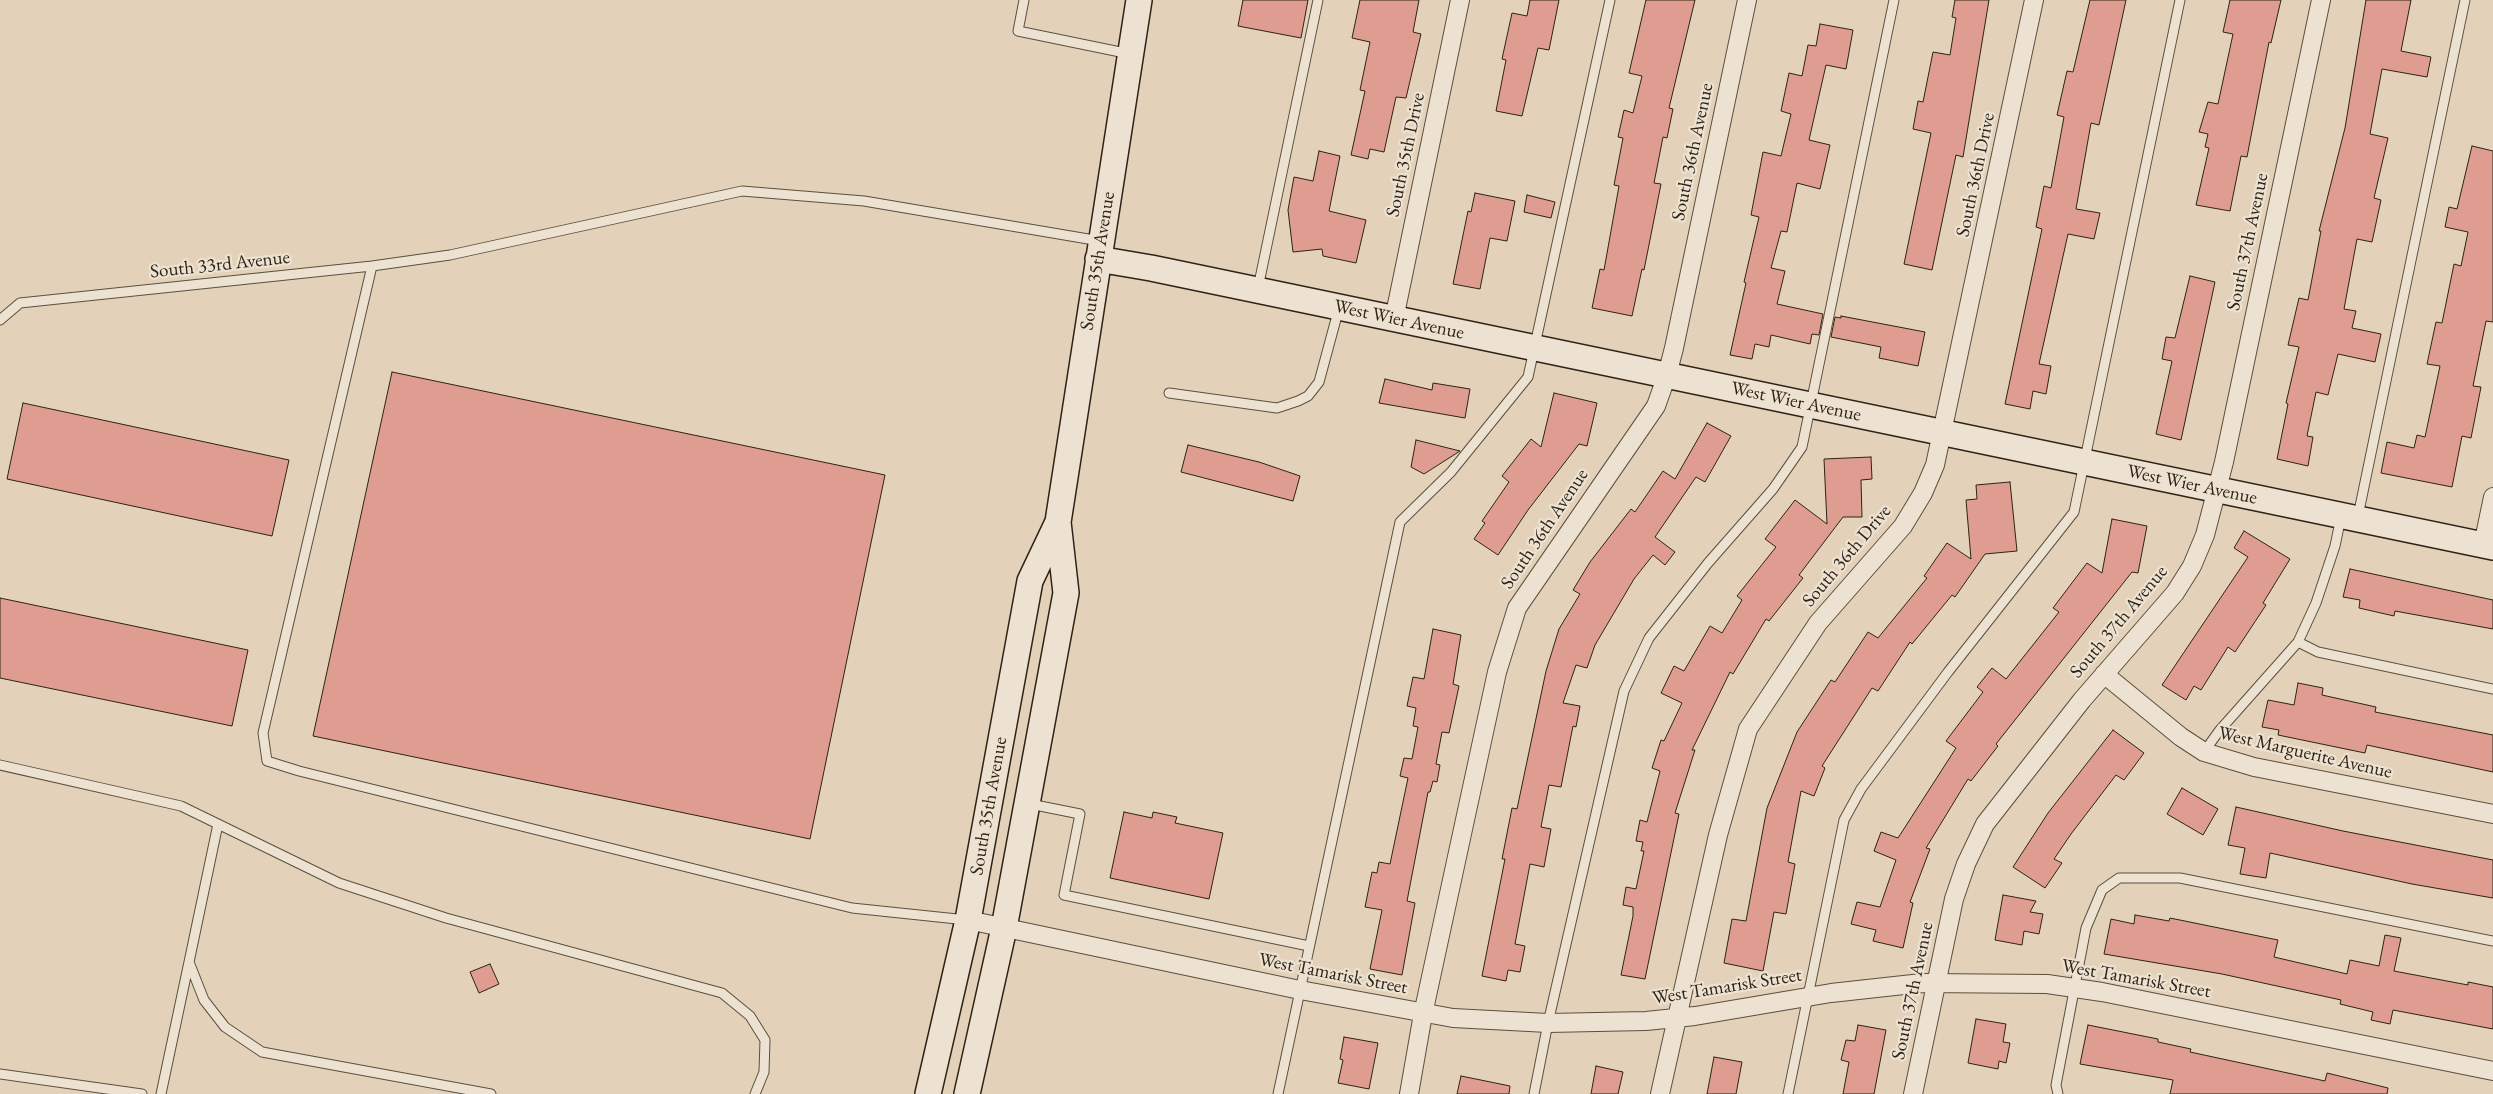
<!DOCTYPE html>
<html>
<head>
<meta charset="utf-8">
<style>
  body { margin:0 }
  canvas { display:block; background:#e3d2b9 }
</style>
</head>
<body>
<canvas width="2493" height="1094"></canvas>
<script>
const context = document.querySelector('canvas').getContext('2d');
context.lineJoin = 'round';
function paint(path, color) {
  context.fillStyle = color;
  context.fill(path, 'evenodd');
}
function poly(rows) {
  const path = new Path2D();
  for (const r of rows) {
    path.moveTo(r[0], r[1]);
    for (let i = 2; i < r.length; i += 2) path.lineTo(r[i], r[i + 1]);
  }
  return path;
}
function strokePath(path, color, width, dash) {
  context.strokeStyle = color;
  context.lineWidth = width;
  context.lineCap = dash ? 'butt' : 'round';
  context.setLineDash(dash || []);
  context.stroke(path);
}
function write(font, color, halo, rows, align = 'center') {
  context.font = font + ' "EB Garamond",serif';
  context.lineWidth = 4.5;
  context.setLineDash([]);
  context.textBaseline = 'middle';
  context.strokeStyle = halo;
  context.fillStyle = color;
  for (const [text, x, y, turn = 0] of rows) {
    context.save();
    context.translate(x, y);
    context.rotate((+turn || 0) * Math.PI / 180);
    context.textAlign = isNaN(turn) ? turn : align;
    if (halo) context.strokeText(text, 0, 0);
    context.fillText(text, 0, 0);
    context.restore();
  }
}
const building = poly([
  [1243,0,1308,0,1301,38,1238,26,1243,0],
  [1360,0,1419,0,1413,32,1421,34,1406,98,1396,97,1384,152,1370,149,1368,159,1351,155,1365,91,1360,90,1370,42,1352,38,1360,0],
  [1530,0,1559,0,1549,50,1538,48,1522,116,1496,111,1506,60,1502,59,1512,13,1527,16,1530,0],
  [1646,0,1695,0,1669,108,1673,109,1667,138,1663,137,1654,183,1661,184,1644,270,1642,269,1632,316,1592,308,1600,269,1604,270,1619,186,1614,185,1623,138,1618,137,1624,110,1633,113,1642,76,1629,73,1646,0],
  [1955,0,1989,0,1963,157,1956,155,1932,270,1904,264,1931,133,1913,129,1918,101,1923,102,1933,52,1950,55,1956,18,1952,17,1955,0],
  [2090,0,2126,0,2099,125,2091,123,2076,209,2100,213,2094,239,2068,234,2039,364,2051,366,2046,394,2033,391,2030,409,2005,404,2042,229,2036,227,2044,186,2051,188,2064,117,2057,115,2067,71,2073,72,2090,0],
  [2230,0,2281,0,2271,43,2269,42,2247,157,2241,156,2230,211,2196,205,2209,148,2205,147,2208,134,2199,132,2208,102,2218,104,2233,34,2223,32,2230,0],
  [2366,0,2411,0,2401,51,2431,57,2427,77,2382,69,2370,134,2388,138,2374,198,2381,200,2372,242,2357,239,2344,309,2356,311,2352,328,2381,334,2375,362,2338,354,2328,395,2316,392,2307,436,2313,437,2308,466,2277,459,2288,404,2286,403,2299,347,2288,345,2299,298,2308,300,2321,231,2319,231,2345,128,2366,0],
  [1820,24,1853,30,1846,69,1826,65,1809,140,1830,145,1820,189,1797,183,1787,232,1781,231,1771,268,1785,271,1777,304,1823,314,1819,335,1812,334,1810,344,1771,335,1769,347,1755,344,1752,359,1730,355,1746,283,1744,282,1759,217,1751,215,1763,152,1781,156,1791,114,1781,111,1789,73,1802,76,1808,45,1816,46,1820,24],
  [2472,146,2493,151,2493,322,2486,321,2473,386,2481,387,2471,438,2462,436,2452,487,2381,473,2387,442,2414,448,2417,435,2425,437,2440,366,2427,364,2436,322,2442,323,2454,264,2461,266,2468,232,2445,227,2449,207,2457,209,2472,146],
  [1319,151,1340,156,1329,211,1366,220,1356,263,1323,256,1322,249,1293,252,1288,210,1294,177,1313,181,1319,151],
  [1475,193,1515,201,1507,241,1490,238,1480,289,1453,284,1468,211,1471,212,1475,193],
  [1527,195,1555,202,1551,218,1524,212,1527,195],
  [2190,276,2215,282,2181,440,2156,434,2172,361,2162,359,2166,337,2175,338,2190,276],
  [1841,316,1925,332,1918,366,1879,358,1881,347,1831,337,1835,317,1841,318,1841,316],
  [392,372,885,475,810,839,313,736,392,372],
  [1385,379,1432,390,1433,383,1470,389,1465,418,1379,403,1385,379],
  [1554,393,1597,403,1587,446,1579,444,1528,510,1498,555,1474,539,1485,523,1482,521,1509,482,1502,476,1531,439,1541,447,1554,393],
  [23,403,289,460,272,536,7,479,23,403],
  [1707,423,1731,436,1705,482,1696,477,1655,537,1675,552,1665,565,1653,555,1634,579,1595,645,1587,668,1576,665,1563,703,1580,706,1576,727,1573,726,1561,787,1549,785,1541,827,1551,829,1544,867,1530,864,1515,944,1525,946,1520,972,1508,970,1506,981,1482,976,1505,859,1502,859,1512,808,1517,809,1546,671,1559,629,1580,594,1573,590,1590,562,1631,509,1635,512,1663,471,1675,479,1707,423],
  [1416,440,1460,451,1424,474,1411,467,1416,440],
  [1188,445,1259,462,1300,476,1293,501,1181,472,1188,445],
  [1871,457,1872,479,1861,480,1862,517,1843,517,1799,575,1803,578,1769,621,1766,619,1733,674,1730,672,1692,750,1695,750,1675,813,1679,814,1645,979,1621,975,1633,916,1633,907,1623,905,1626,887,1636,889,1644,851,1641,851,1643,842,1636,841,1640,820,1647,822,1660,771,1652,768,1661,740,1664,741,1682,703,1661,693,1674,666,1684,671,1710,626,1722,633,1742,600,1737,596,1776,547,1765,539,1795,500,1827,524,1824,459,1871,457],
  [2010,482,2017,551,1985,554,1955,597,1952,595,1912,644,1910,642,1878,691,1872,688,1822,766,1825,768,1814,796,1801,791,1788,862,1795,864,1786,914,1774,912,1763,971,1724,963,1732,919,1746,921,1767,808,1797,732,1831,680,1835,682,1868,632,1878,638,1927,578,1924,576,1947,543,1971,559,1966,500,1977,499,1976,485,2010,482],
  [2112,519,2147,526,2138,573,2132,572,1996,744,1998,746,1971,781,1968,779,1926,848,1930,849,1910,902,1913,903,1903,948,1873,941,1876,930,1851,924,1857,902,1880,907,1896,860,1874,851,1881,832,1898,838,1956,748,1946,741,1983,692,1977,687,1992,668,2006,679,2059,612,2053,608,2087,563,2102,573,2112,519],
  [2244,531,2290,559,2263,603,2266,605,2235,652,2228,647,2201,690,2194,686,2186,700,2162,685,2248,557,2234,548,2244,531],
  [2350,569,2493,600,2493,629,2395,611,2394,616,2359,608,2360,600,2343,597,2350,569],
  [0,598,248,650,232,726,0,678,0,598],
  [1433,629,1461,635,1453,684,1459,686,1449,733,1442,732,1436,764,1440,765,1437,782,1433,781,1430,792,1428,792,1407,901,1415,903,1402,975,1370,969,1382,910,1365,907,1372,872,1377,873,1379,862,1390,864,1408,778,1400,776,1404,758,1412,759,1418,727,1413,726,1416,708,1407,706,1413,677,1424,679,1433,629],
  [2298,683,2323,688,2322,695,2376,707,2375,712,2493,735,2493,772,2367,745,2365,753,2278,735,2279,730,2262,727,2268,700,2294,705,2298,683],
  [2113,730,2144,753,2124,780,2116,775,2071,834,2054,859,2062,863,2045,888,2013,867,2048,813,2113,730],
  [2182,788,2218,809,2203,835,2167,814,2182,788],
  [2236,807,2343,831,2493,860,2493,898,2412,884,2270,853,2266,878,2240,874,2245,848,2228,845,2236,807],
  [1124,812,1152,818,1153,812,1177,817,1175,823,1223,833,1209,899,1110,878,1124,812],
  [2003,895,2036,901,2030,912,2043,914,2039,934,2024,931,2022,945,1995,940,2003,895],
  [2135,915,2169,921,2170,918,2278,940,2274,957,2347,974,2350,960,2379,966,2385,935,2401,938,2394,971,2468,985,2468,982,2493,987,2493,1029,2393,1010,2390,1024,2371,1020,2373,1012,2340,1004,2341,1000,2222,974,2104,954,2111,919,2134,924,2135,915],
  [490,964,499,984,479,993,470,972,490,964],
  [1976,1019,2006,1024,2003,1042,2010,1043,2006,1063,1999,1061,1998,1069,1968,1063,1976,1019],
  [1858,1025,1886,1030,1874,1094,1843,1094,1849,1062,1841,1060,1846,1040,1855,1041,1858,1025],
  [2088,1025,2158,1039,2158,1042,2191,1049,2190,1052,2325,1081,2327,1073,2388,1088,2387,1094,2170,1094,2173,1080,2080,1064,2088,1025],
  [1344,1037,1378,1043,1369,1089,1338,1083,1343,1060,1340,1059,1344,1037],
  [1714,1057,1742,1062,1736,1094,1707,1094,1714,1057],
  [1596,1066,1623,1072,1618,1094,1591,1094,1596,1066],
  [1461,1076,1510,1086,1509,1094,1457,1094,1461,1076]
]);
paint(building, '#df9d92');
strokePath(building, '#2e2315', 1);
const lane = poly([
  [1024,0,1018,31,1130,54],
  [372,266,263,733,267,761,299,771,852,908,967,920],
  [1258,288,1318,0],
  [0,320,20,303,372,266,450,255,742,191,864,201,1100,241],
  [1169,393,1277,408,1298,401,1308,396,1319,382,1339,308],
  [2358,516,2465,0],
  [2298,642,2318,652,2493,689],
  [2204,752,2219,731,2298,642,2316,603,2335,546,2341,517],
  [0,765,181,806,339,883,446,918,722,993,750,1016,765,1040,764,1072,755,1094],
  [1030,804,1080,814,1064,895,1309,946],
  [218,824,189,962,204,1000,225,1027,262,1052,491,1094],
  [0,1074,142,1094],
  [161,1094,189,962],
  [1278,1094,1400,522,1451,472,1528,377,1610,0],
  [1534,1094,1548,1023,1624,691,1649,638,1708,563,1773,489,1802,447,1894,0],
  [1788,1094,1844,820,1861,789,1948,672,2074,512,2180,0],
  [2058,1094,2056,1085,2086,928,2102,890,2119,878,2180,878,2493,941]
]);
const street = poly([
  [1394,319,1460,0],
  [2483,545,2493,497],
  [2104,674,2181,737,2204,752,2254,767,2493,814],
  [968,920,1300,990,1453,1018,1548,1023,1646,1021,1695,1016,1831,993,1922,983,2047,984,2102,992,2493,1071],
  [1409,1094,1423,1014,1497,672,1517,608,1656,406,1667,375,1674,348,1747,0],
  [1660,1094,1718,835,1748,729,1818,623,1903,526,1923,493,1935,465,2034,0],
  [1913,1094,1954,899,1966,864,1985,824,2082,700,2175,593,2192,566,2205,535,2224,462,2321,0]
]);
const secondary = poly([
  [1098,259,1151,268,2493,547],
  [928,1094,968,920,1030,581,1058,522],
  [967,1094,1004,928,1066,593,1058,522,1139,0]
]);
strokePath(lane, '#5b4f3e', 11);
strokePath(street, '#5b4f3e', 20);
strokePath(secondary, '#2e2315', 28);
strokePath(lane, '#ede2d2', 9);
strokePath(street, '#ede2d2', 18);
strokePath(secondary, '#ede2d2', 25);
write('19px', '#2e2315', '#ede2d2', [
  ["South 36th Avenue",1693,152,-78],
  ["South 35th Drive",1406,155,-78],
  ["South 36th Drive",1976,175,-78],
  ["South 37th Avenue",2248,242,-78],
  ["South 35th Avenue",1098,261,-81],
  ["South 33rd Avenue",220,265,-6],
  ["West Wier Avenue",1399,320,12],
  ["West Wier Avenue",1796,402,12],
  ["West Wier Avenue",2192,485,12],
  ["South 36th Avenue",1545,529,-56],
  ["South 36th Drive",1847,556,-50],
  ["South 37th Avenue",2119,622,-50],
  ["West Marguerite Avenue",2305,753,13],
  ["South 35th Avenue",989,806,-80],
  ["West Tamarisk Street",1333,974,11],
  ["West Tamarisk Street",2136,979,10],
  ["West Tamarisk Street",1727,987,-9],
  ["South 37th Avenue",1913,991,-78]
]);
</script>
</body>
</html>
